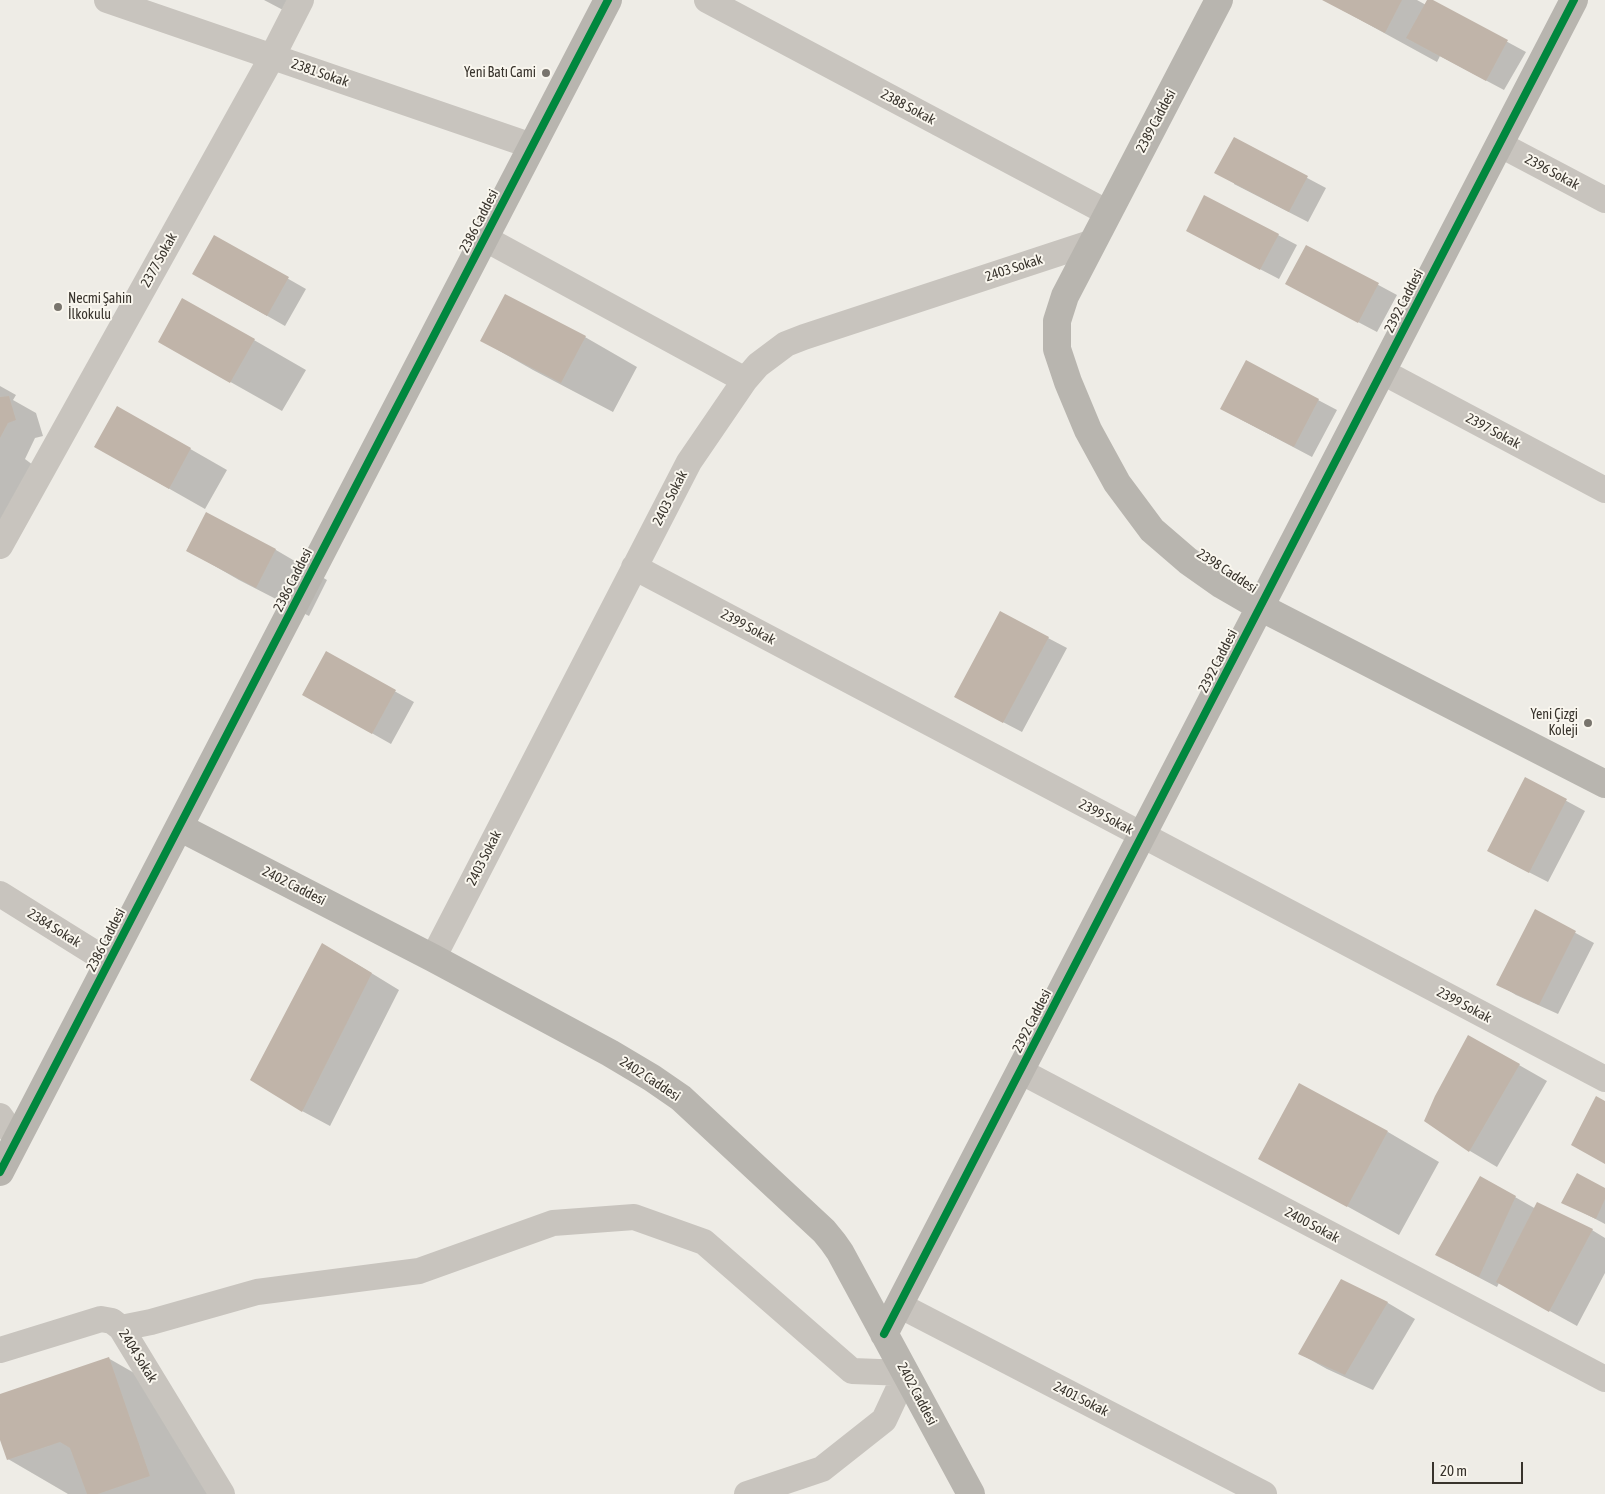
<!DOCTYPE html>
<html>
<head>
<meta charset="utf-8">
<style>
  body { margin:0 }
  #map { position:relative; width:1605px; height:1494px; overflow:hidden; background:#eeece6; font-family:"Asap Condensed",sans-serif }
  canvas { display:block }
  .scale { position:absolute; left:1432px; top:1462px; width:91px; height:22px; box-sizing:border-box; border:2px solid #38332c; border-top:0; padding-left:6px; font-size:15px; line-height:18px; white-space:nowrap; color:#38332c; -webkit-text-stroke:4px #f9f6ee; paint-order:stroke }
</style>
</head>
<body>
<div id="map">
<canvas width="1605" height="1494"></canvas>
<div class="scale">20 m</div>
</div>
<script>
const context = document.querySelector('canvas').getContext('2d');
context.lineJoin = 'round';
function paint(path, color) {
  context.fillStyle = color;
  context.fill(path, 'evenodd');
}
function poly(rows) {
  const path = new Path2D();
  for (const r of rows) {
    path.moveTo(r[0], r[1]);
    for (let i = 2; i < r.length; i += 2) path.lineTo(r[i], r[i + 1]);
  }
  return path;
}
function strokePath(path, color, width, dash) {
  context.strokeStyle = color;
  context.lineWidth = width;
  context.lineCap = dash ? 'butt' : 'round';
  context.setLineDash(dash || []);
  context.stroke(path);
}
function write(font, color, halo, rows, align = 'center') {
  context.font = font + ' "Asap Condensed",sans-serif';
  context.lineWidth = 4;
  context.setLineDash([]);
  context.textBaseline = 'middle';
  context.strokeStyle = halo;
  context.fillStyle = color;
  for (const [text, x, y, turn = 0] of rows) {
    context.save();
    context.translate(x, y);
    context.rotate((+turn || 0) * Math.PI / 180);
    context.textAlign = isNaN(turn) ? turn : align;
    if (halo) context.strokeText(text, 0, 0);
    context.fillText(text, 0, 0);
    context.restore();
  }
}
paint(poly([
  [264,0,289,0,283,10],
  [1324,0,1417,0,1426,5,1428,0,1430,0,1526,52,1504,90,1440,56,1437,62],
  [1234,139,1326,188,1308,222,1234,184],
  [1278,235,1297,245,1279,279,1206,241],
  [215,237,306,289,285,326,194,274],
  [1306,246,1397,295,1377,332,1305,294],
  [585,337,637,367,613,412,533,370,482,341],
  [254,340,306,370,282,411,211,371],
  [1246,362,1337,410,1312,457,1240,419],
  [0,386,16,395,13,400,36,413,43,436,35,438,25,459,33,465,0,528],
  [117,407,227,470,205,509,131,467],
  [206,514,276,550,327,580,309,616,239,580,187,550],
  [1048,638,1067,648,1022,732,974,707],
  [326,653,414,702,391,744,322,705],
  [1526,779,1585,811,1548,882,1507,861],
  [1535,911,1594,943,1558,1014,1516,995,1498,984],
  [350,960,399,990,330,1126,302,1111],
  [1519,1065,1547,1081,1497,1167,1470,1151,1425,1121],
  [1388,1132,1439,1162,1399,1235,1260,1158],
  [1605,1189,1605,1224,1563,1202],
  [1515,1197,1536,1209,1592,1230,1605,1238,1605,1273,1577,1326,1499,1283,1497,1287,1455,1265],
  [1341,1280,1388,1303,1415,1319,1373,1390,1327,1369,1300,1354],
  [108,1358,178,1398,211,1494,68,1494,8,1459,0,1436,0,1395]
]), '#0003');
paint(poly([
  [1322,0,1402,0,1385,33],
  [1427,0,1433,0,1508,40,1486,81,1406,38],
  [1234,137,1308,176,1289,212,1214,173],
  [1204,195,1279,234,1260,270,1186,231],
  [214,235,289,277,267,316,192,274],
  [1306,245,1379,283,1358,323,1285,284],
  [505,294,586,336,561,383,480,341],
  [182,298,255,339,230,383,158,342],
  [1246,360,1319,399,1294,447,1220,409],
  [9,396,16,420,8,423,0,438,0,397],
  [117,406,191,448,169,489,94,447],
  [206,512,276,549,256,588,186,551],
  [1000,611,1049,637,1003,723,954,697],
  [326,651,396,690,372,734,302,695],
  [1525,777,1567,799,1529,873,1487,851],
  [1535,909,1576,931,1539,1005,1496,985],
  [322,943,372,973,302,1112,250,1080],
  [1468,1035,1520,1064,1469,1152,1424,1121,1435,1096],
  [1299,1083,1388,1131,1347,1207,1258,1159],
  [1596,1096,1605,1101,1605,1164,1571,1145],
  [1577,1173,1605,1188,1605,1199,1596,1219,1561,1203],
  [1480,1176,1516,1196,1479,1277,1435,1255],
  [1537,1202,1593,1229,1549,1312,1496,1282],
  [1341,1279,1388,1302,1345,1375,1298,1354],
  [109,1357,150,1476,98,1494,87,1494,70,1448,60,1442,7,1460,0,1440,0,1394]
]), '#c0b4a9');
strokePath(poly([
  [107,0,532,146],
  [707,0,1108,213],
  [1499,144,1605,200],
  [484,238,745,380],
  [1381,371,1605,490],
  [0,546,272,57,301,0],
  [634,567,1605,1079],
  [0,894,109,962],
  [433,958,689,462,745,380,758,365,786,344,804,337,1093,242],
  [1020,1071,1605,1379],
  [0,1116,17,1140],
  [899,1305,1264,1494],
  [121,1328,151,1322,257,1292,419,1271,553,1223,634,1217,704,1242,852,1371,906,1373,884,1420,822,1469,747,1494],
  [0,1350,101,1319,112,1321,121,1328,222,1494]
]), '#c8c4be', 26);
strokePath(poly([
  [1219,0,1065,296,1057,321,1057,349,1068,382,1088,430,1117,483,1152,530,1188,561,1222,585,1260,607,1605,784],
  [179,827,433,958,610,1053,652,1078,681,1098,824,1231,833,1242,840,1252,971,1494],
  [0,1172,608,0],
  [884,1334,1574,0]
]), '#b8b5af', 28);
strokePath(poly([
  [0,1172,608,0],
  [884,1334,1574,0]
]), '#00873e', 8);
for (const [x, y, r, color] of [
  [546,73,5,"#78746d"],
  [58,307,5,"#78746d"],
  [1588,723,5,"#78746d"]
]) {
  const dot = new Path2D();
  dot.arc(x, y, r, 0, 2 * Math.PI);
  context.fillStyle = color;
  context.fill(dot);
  strokePath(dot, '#f9f6ee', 2);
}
write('14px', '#38332c', '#f9f6ee', [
  ["2381 Sokak",320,73,19],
  ["2388 Sokak",908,107,28],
  ["2389 Caddesi",1156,121,-62],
  ["2396 Sokak",1552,172,28],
  ["2386 Caddesi",479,221,-63],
  ["2377 Sokak",159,260,-61],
  ["2403 Sokak",1014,268,-18],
  ["2392 Caddesi",1404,301,-63],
  ["2397 Sokak",1493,431,28],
  ["2403 Sokak",670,498,-63],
  ["2398 Caddesi",1227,571,33],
  ["2386 Caddesi",293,580,-63],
  ["2399 Sokak",748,627,28],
  ["2392 Caddesi",1218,661,-63],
  ["2399 Sokak",1106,817,28],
  ["2403 Sokak",484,858,-63],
  ["2402 Caddesi",294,886,27],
  ["2384 Sokak",54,928,32],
  ["2386 Caddesi",106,940,-63],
  ["2399 Sokak",1464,1005,28],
  ["2392 Caddesi",1032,1021,-63],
  ["2402 Caddesi",650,1079,33],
  ["2400 Sokak",1312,1225,28],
  ["2404 Sokak",138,1356,58],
  ["2402 Caddesi",917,1394,62],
  ["2401 Sokak",1081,1399,27]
]);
write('14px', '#38332c', '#f9f6ee', [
  ["Yeni Batı Cami",536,73],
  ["Necmi Şahin",68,299,"left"],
  ["İlkokulu",68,315,"left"],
  ["Yeni Çizgi",1578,715],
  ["Koleji",1578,731]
], 'right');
</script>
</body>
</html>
